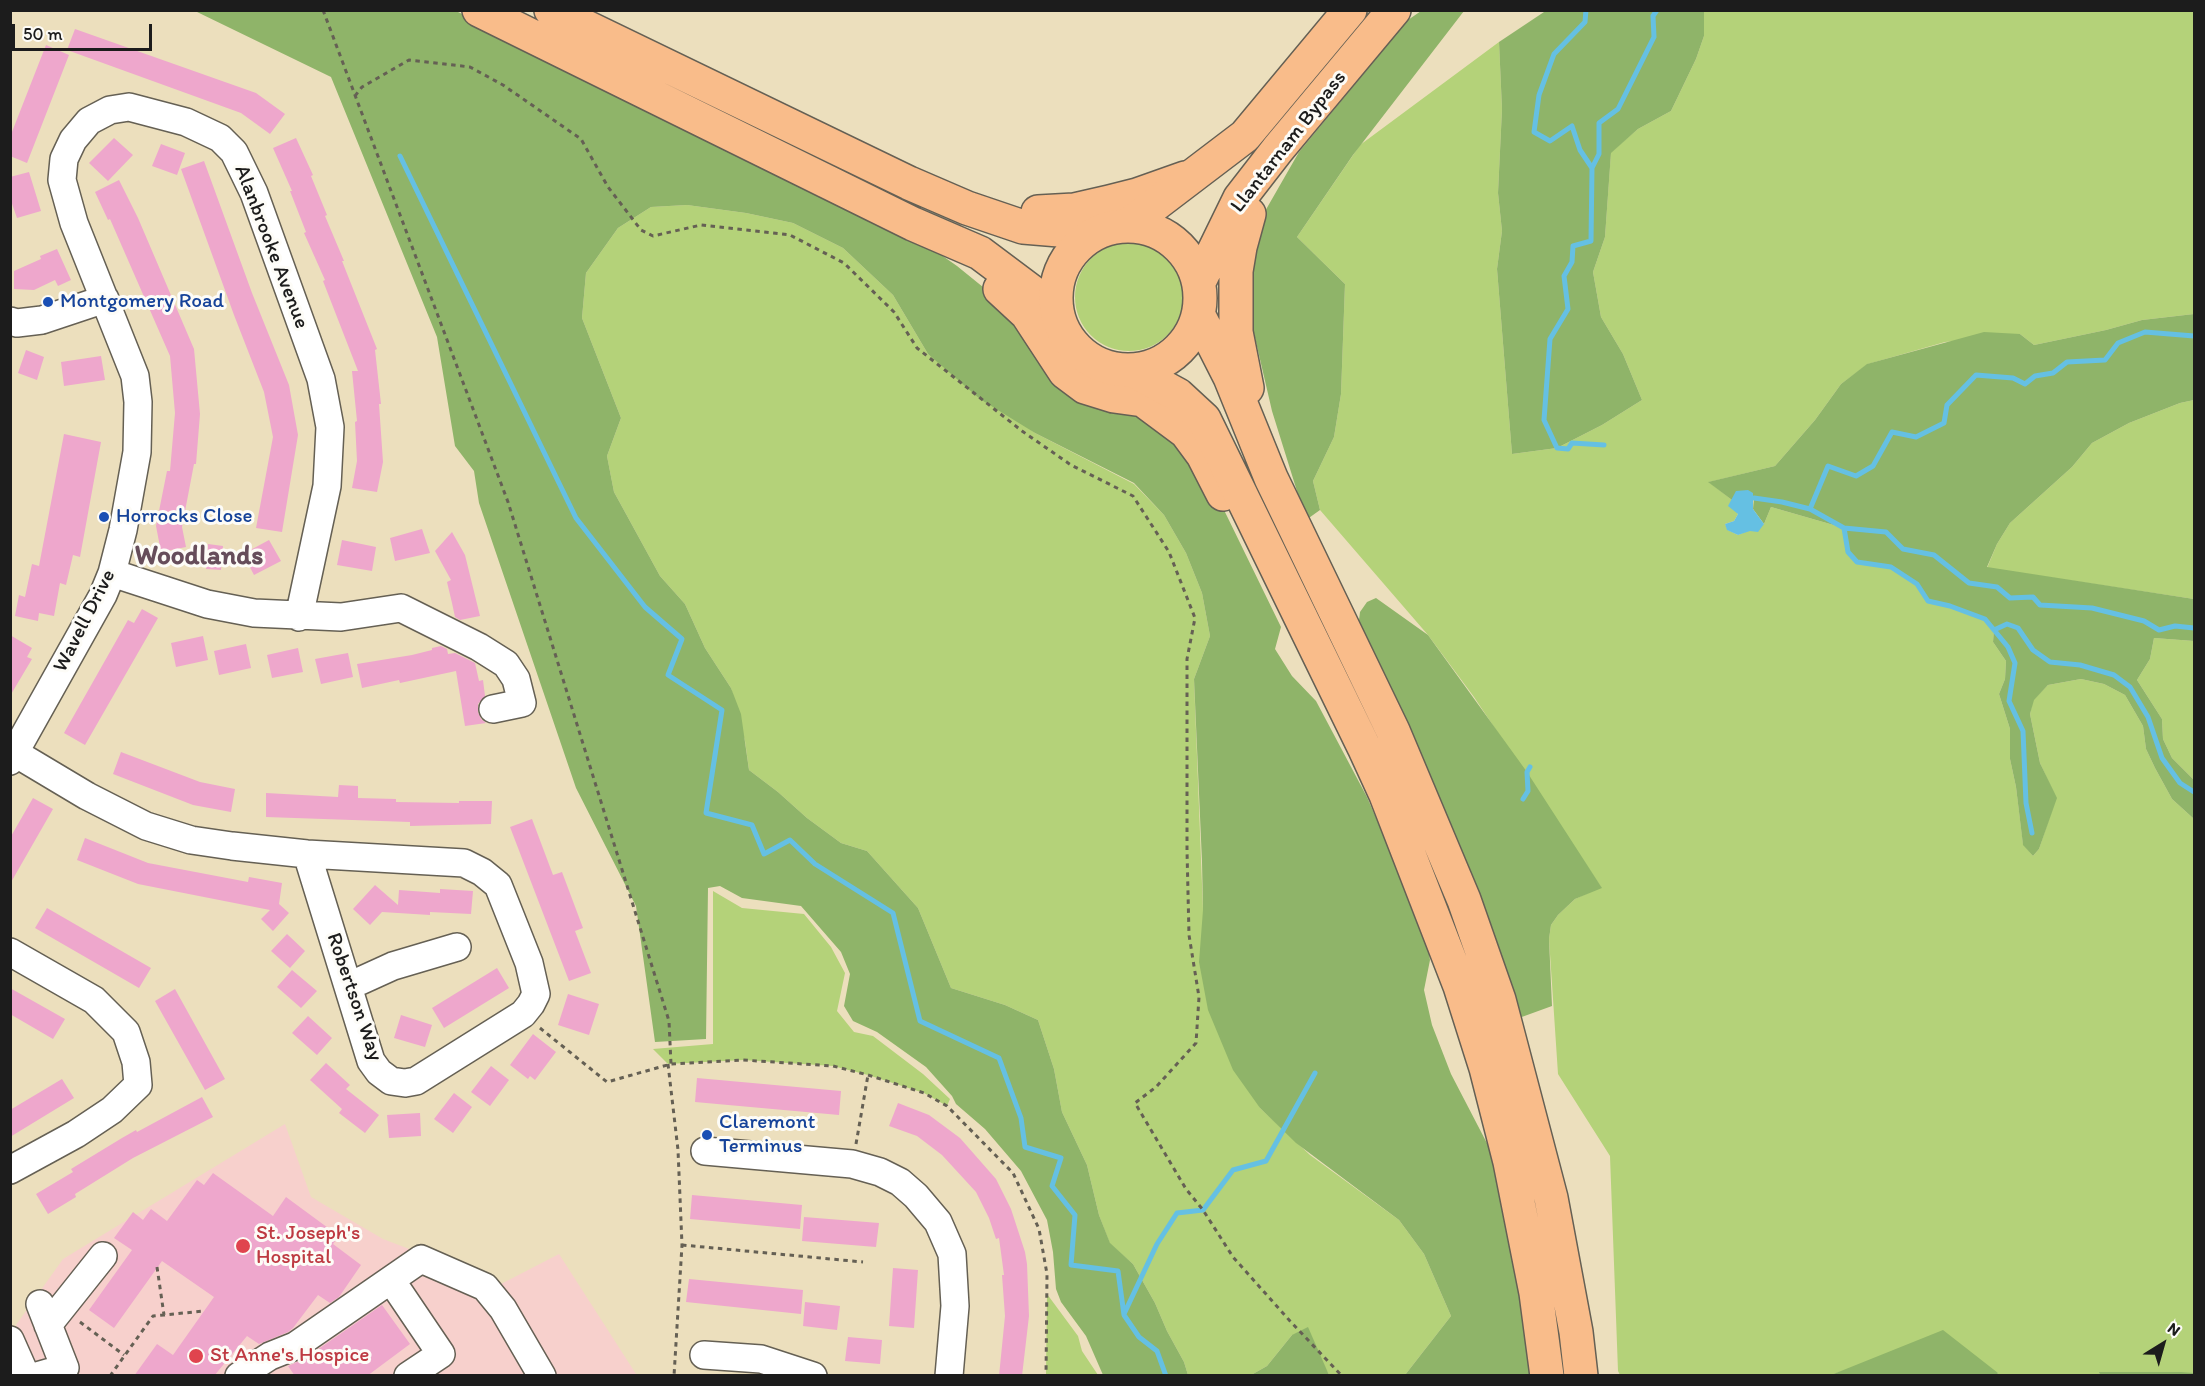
<!DOCTYPE html>
<html>
<head>
<meta charset="utf-8">
<style>
  body { margin:0 }
  #map { position:relative; width:2205px; height:1386px; overflow:hidden; background:#ecdfbd; font-family:Itim,sans-serif }
  canvas { display:block }
  .frame { position:absolute; inset:0; border:12px solid #1c1c1c; pointer-events:none }
  .north { position:absolute; left:2133px; top:1314px; width:60px; height:60px; -webkit-text-stroke:4px #fdfcf7; paint-order:stroke; rotate:37deg; font-size:16px; font-weight:700; line-height:24px; text-align:center; color:#1c1c1c }
  .north::after { content:''; display:block; margin:auto; width:21px; height:27px; background:#1c1c1c; clip-path:polygon(50% 0,100% 100%,50% 72%,0 100%) }
  .scale { position:absolute; left:12px; top:24px; width:140px; height:27px; box-sizing:border-box; border:3px solid #1c1c1c; border-top:0; padding-left:8px; font-size:18px; line-height:21px; white-space:nowrap; color:#1c1c1c; -webkit-text-stroke:4px #fdfcf7; paint-order:stroke }
</style>
</head>
<body>
<div id="map">
<canvas width="2205" height="1386"></canvas>
<div class="frame"></div>
<div class="north">N</div>
<div class="scale">50 m</div>
</div>
<script>
const context = document.querySelector('canvas').getContext('2d');
context.lineJoin = 'round';
function paint(path, color) {
  context.fillStyle = color;
  context.fill(path, 'evenodd');
}
function poly(rows) {
  const path = new Path2D();
  for (const r of rows) {
    if (r.length === 3) {
      path.moveTo(r[0] + r[2], r[1]);
      path.arc(r[0], r[1], r[2], 0, 2 * Math.PI);
      continue;
    }
    path.moveTo(r[0], r[1]);
    for (let i = 2; i < r.length; i += 2) path.lineTo(r[i], r[i + 1]);
  }
  return path;
}
function strokePath(path, color, width, dash) {
  context.strokeStyle = color;
  context.lineWidth = width;
  context.lineCap = dash ? 'butt' : 'round';
  context.setLineDash(dash || []);
  context.stroke(path);
}
function write(font, color, halo, rows, align = 'center') {
  context.font = font + ' Itim,sans-serif';
  context.lineWidth = 6;
  context.setLineDash([]);
  context.textBaseline = 'middle';
  context.strokeStyle = halo;
  context.fillStyle = color;
  for (const [text, x, y, turn = 0] of rows) {
    context.save();
    context.translate(x, y);
    context.rotate((+turn || 0) * Math.PI / 180);
    context.textAlign = isNaN(turn) ? turn : align;
    if (halo) context.strokeText(text, 0, 0);
    context.fillText(text, 0, 0);
    context.restore();
  }
}
paint(poly([
  [285,1124,311,1197,383,1239,501,1284,559,1254,636,1374,36,1375,32,1356,16,1325,63,1259]
]), '#f7d0cc');
paint(poly([
  [1704,11,2194,11,2194,314,2142,320,2106,330,2034,345,2020,334,1945,342,1868,364,1841,384,1815,420,1775,466,1709,482,1732,500,1738,514,1734,521,1725,524,1728,530,1738,535,1764,524,1771,507,1844,528,1848,552,1857,562,1891,567,1917,584,1928,601,1950,606,1985,619,1994,630,1993,642,2006,661,2005,679,1999,694,2010,729,2010,759,2016,787,2023,844,2033,856,2039,849,2056,798,2040,763,2030,714,2033,700,2048,685,2081,679,2104,684,2125,695,2143,726,2146,749,2155,768,2172,799,2194,819,2194,1373,2099,1373,2100,1375,1997,1375,1998,1373,1863,1364,1831,1375,1620,1375,1618,1371,1610,1156,1558,1074,1549,939,1551,925,1558,915,1575,899,1601,887,1474,697,1428,635,1320,510,1313,481,1334,437,1341,394,1345,284,1297,237,1360,145,1499,42,1502,109,1498,193,1502,231,1497,269,1512,454,1557,448,1602,425,1642,400,1623,354,1601,317,1593,272,1605,237,1611,152,1638,129,1671,111,1696,59,1704,36],
  [687,205,746,213,793,223,843,248,893,295,928,354,1035,433,1134,484,1164,515,1186,553,1202,593,1210,636,1194,679,1203,910,1260,1108,1310,1155,1399,1220,1424,1254,1451,1316,1405,1375,1329,1375,1322,1362,1292,1335,1267,1366,1251,1375,1188,1375,1184,1362,1167,1331,1155,1303,1133,1264,1110,1244,1099,1215,1087,1165,1062,1112,1054,1069,1038,1020,1005,1005,951,988,918,908,867,851,841,843,807,818,778,792,749,770,745,741,731,688,705,648,685,604,660,576,614,492,607,456,621,418,582,318,586,273,618,228,651,207],
  [1129,297,54],
  [2194,400,2194,599,1987,568,1997,544,2010,523,2072,467,2092,443,2129,423,2180,403],
  [2154,638,2194,641,2194,780,2172,758,2163,739,2162,719,2137,680,2150,659],
  [713,891,742,908,804,914,831,947,845,973,837,1011,854,1032,873,1036,923,1074,950,1099,947,1106,924,1093,868,1075,833,1066,743,1060,668,1064,653,1049,713,1044],
  [1047,1294,1078,1336,1082,1351,1098,1375,1046,1375]
]), '#b4d279');
paint(poly([
  [1547,10,1704,11,1704,36,1696,59,1671,111,1638,129,1611,153,1605,237,1593,272,1601,317,1623,354,1642,400,1602,425,1557,448,1512,454,1497,269,1502,231,1498,193,1502,109,1499,42],
  [195,11,456,11,914,236,957,266,1015,313,1029,331,1160,423,1224,510,1281,627,1275,649,1292,676,1316,701,1367,797,1426,934,1430,960,1424,990,1432,1025,1451,1074,1491,1151,1511,1230,1534,1375,1405,1375,1451,1316,1424,1254,1399,1220,1296,1143,1260,1108,1233,1070,1208,1010,1199,962,1203,910,1202,862,1194,679,1210,636,1202,593,1186,553,1164,515,1134,483,1035,433,980,399,928,354,893,295,843,248,793,223,746,213,687,205,651,207,618,228,586,273,582,318,621,418,607,456,614,492,660,576,685,604,705,648,731,688,741,714,749,770,778,792,807,818,841,843,867,851,918,908,951,988,1005,1005,1038,1020,1054,1069,1062,1112,1087,1165,1099,1215,1110,1243,1133,1264,1155,1303,1167,1331,1184,1362,1188,1375,1103,1375,1086,1336,1061,1302,1056,1289,1053,1252,1047,1220,1021,1171,985,1129,956,1104,952,1096,926,1067,877,1032,853,1021,844,1006,850,974,841,952,801,906,742,898,720,886,708,888,706,1039,655,1042,636,906,576,788,479,503,474,471,455,446,437,337,331,77],
  [1421,11,1464,11,1353,155,1297,237,1345,284,1341,394,1334,437,1313,481,1320,510,1306,520,1272,411,1253,329,1249,264,1264,213,1299,152,1408,20],
  [2194,314,2194,400,2180,403,2129,423,2092,443,2072,467,2010,523,1997,544,1987,567,2194,599,2194,641,2154,638,2150,659,2137,680,2162,719,2163,739,2172,758,2194,780,2194,819,2172,799,2155,768,2146,749,2143,726,2125,695,2104,684,2081,679,2048,685,2034,700,2030,714,2040,763,2057,798,2039,849,2033,856,2023,845,2016,787,2010,759,2010,729,1999,694,2005,679,2006,661,1993,642,1994,629,1985,619,1950,606,1928,601,1917,584,1891,567,1857,562,1848,552,1844,528,1771,507,1764,524,1753,509,1754,498,1732,500,1708,482,1775,466,1815,420,1841,384,1867,364,1984,332,2020,334,2034,345,2106,330,2142,320],
  [1376,598,1428,635,1527,772,1602,888,1575,899,1558,915,1551,925,1549,939,1552,1006,1519,1018,1358,628,1360,612,1367,602],
  [1308,1327,1329,1375,1251,1375,1267,1366,1292,1335],
  [1943,1330,1998,1373,1997,1375,1831,1375],
  [2099,1372,2181,1372,2194,1373,2194,1375,2100,1376]
]), '#8fb469');
paint(poly([
  [1748,490,1753,493,1753,509,1764,524,1758,532,1750,531,1738,535,1727,530,1725,524,1734,521,1738,514,1728,506,1736,491]
]), '#65c0e3');
strokePath(poly([
  [1586,10,1585,22,1554,54,1539,95,1534,132,1550,141,1572,126,1580,150,1592,168,1591,241,1573,246,1572,262,1564,276,1568,309,1550,339,1544,420,1557,448,1568,449,1572,443,1604,445],
  [400,156,576,518,645,607,682,639,668,675,722,710,706,813,752,825,764,854,790,840,815,864,893,913,920,1021,999,1058,1021,1118,1025,1147,1061,1158,1052,1186,1075,1215,1071,1265,1118,1271,1124,1315,1139,1337,1157,1351,1166,1376],
  [1592,168,1599,154,1599,123,1618,109,1654,37,1653,16,1657,10],
  [1754,498,1782,502,1810,509,1844,528,1886,532,1903,549,1934,555,1969,583,1997,587,2010,598,2033,597,2040,605,2092,608,2144,621,2159,630,2175,626,2194,628],
  [1810,509,1828,466,1856,476,1873,466,1892,432,1916,437,1944,423,1947,405,1976,375,2013,378,2025,384,2035,376,2053,373,2067,362,2105,360,2118,343,2145,332,2194,336],
  [1844,528,1848,552,1857,562,1891,567,1917,584,1928,601,1950,606,1985,619,2008,647,2015,663,2009,701,2023,731,2026,803,2032,833],
  [1994,630,2007,624,2018,628,2033,650,2050,662,2080,665,2114,675,2130,687,2148,717,2162,758,2180,783,2194,792],
  [1523,799,1528,791,1527,772,1530,767],
  [1124,1314,1157,1244,1177,1213,1203,1210,1233,1170,1266,1161,1315,1073]
]), '#65c0e3', 5);
paint(poly([
  [75,29,256,93,285,114,270,134,241,113,67,50],
  [46,45,69,55,27,163,10,156,10,137],
  [114,138,133,155,108,181,89,163],
  [296,138,313,175,311,176,327,215,325,216,344,261,342,261,377,349,375,350,381,404,379,404,383,462,377,492,352,488,357,461,355,422,357,421,352,371,358,371,323,281,325,280,304,233,306,232,290,191,292,191,273,148],
  [161,144,185,153,177,175,152,166],
  [204,161,252,293,289,385,298,435,282,532,256,528,273,437,264,392,234,315,181,169],
  [29,172,41,211,17,218,10,198,10,177],
  [119,180,138,218,194,349,200,414,196,464,194,464,182,527,186,547,161,552,156,526,167,471,170,471,175,413,170,356,110,219,108,220,95,192],
  [57,249,71,280,58,286,55,280,34,290,14,289,14,271,41,259,40,256],
  [26,350,44,357,37,380,18,373],
  [101,356,105,380,64,386,61,362],
  [64,434,101,442,80,557,73,555,66,585,60,583,54,616,39,613,38,621,15,616,19,595,25,597,32,564,39,566],
  [422,529,430,553,395,561,390,538],
  [452,532,465,555,480,616,460,620,455,617,452,603,447,582,451,580,435,551],
  [269,540,281,561,254,575,243,554],
  [342,540,376,547,372,571,337,565],
  [208,544,223,546,221,570,206,569],
  [142,609,158,618,85,745,64,733,128,620,134,623],
  [10,635,32,648,27,657,32,659,10,696],
  [203,636,208,660,176,667,171,643],
  [246,644,251,668,219,675,214,651],
  [441,646,447,649,448,654,455,653,475,663,479,681,483,680,485,696,478,704,478,712,481,719,486,723,465,726,456,671,400,683,399,680,362,688,357,664,412,655,432,650,432,648],
  [298,648,303,672,272,678,267,655],
  [348,653,353,677,321,684,315,659],
  [121,752,200,782,235,789,231,812,193,805,113,774],
  [339,785,358,786,358,798,396,799,396,802,459,803,459,801,492,801,491,824,410,826,410,822,266,817,266,793,338,797],
  [33,798,53,809,10,884,10,838],
  [532,819,553,875,562,872,583,928,575,931,591,973,569,981,510,827],
  [85,838,148,863,248,882,249,877,282,883,279,904,289,913,273,931,261,919,270,910,138,884,77,860],
  [375,885,398,905,399,890,440,893,440,889,473,891,471,914,430,912,430,915,382,912,370,925,353,909],
  [47,908,151,968,139,988,35,928],
  [287,934,305,951,290,968,271,951],
  [497,968,509,988,444,1028,432,1008],
  [292,970,317,991,301,1008,277,987],
  [10,988,65,1019,53,1039,10,1014],
  [175,989,225,1079,205,1090,155,1001],
  [568,994,599,1004,589,1035,558,1025],
  [401,1015,432,1025,425,1047,394,1038],
  [308,1016,332,1038,317,1055,292,1033],
  [533,1034,556,1052,535,1080,530,1076,528,1079,510,1065],
  [326,1063,350,1085,346,1089,379,1115,365,1133,339,1113,342,1109,310,1080],
  [491,1066,509,1080,490,1106,471,1092],
  [697,1078,841,1091,839,1115,695,1102],
  [62,1079,74,1098,10,1137,10,1110],
  [454,1093,472,1107,453,1133,434,1119],
  [202,1097,213,1117,133,1158,75,1194,76,1197,48,1214,36,1194,73,1172,71,1169,122,1138,136,1130,137,1132],
  [898,1103,929,1115,960,1138,996,1179,1011,1209,1025,1252,1027,1264,1029,1316,1022,1376,999,1376,1005,1316,1002,1275,1004,1275,999,1238,996,1239,989,1218,976,1192,942,1155,917,1136,889,1126],
  [420,1113,421,1136,389,1138,387,1115],
  [213,1173,273,1216,286,1197,339,1236,333,1244,361,1265,339,1297,330,1303,318,1295,293,1328,288,1332,259,1344,247,1336,214,1376,134,1376,157,1344,173,1355,214,1297,162,1261,114,1328,89,1310,132,1250,114,1238,133,1212,143,1220,151,1209,167,1221,197,1180,204,1185],
  [692,1195,802,1205,800,1229,690,1219],
  [804,1217,879,1223,876,1247,802,1241],
  [893,1268,918,1270,914,1328,889,1326],
  [689,1279,803,1290,801,1314,686,1302],
  [805,1302,840,1306,837,1330,803,1326],
  [382,1305,410,1344,367,1376,295,1376,288,1366,304,1359],
  [848,1337,882,1340,880,1364,845,1361]
]), '#eea7cc');
const minor = poly([
  [10,321,17,323,42,320,105,299],
  [112,573,207,604,254,613,341,617,401,608,479,647,506,664,516,679,522,703,493,709],
  [15,753,87,796,146,826,191,840,232,846,307,854,464,863,482,872,498,885,529,963,536,994,531,1004,523,1014,416,1081,405,1083,391,1081,379,1072,371,1061,307,854],
  [10,761,103,595,112,573,123,530,137,452,138,402,135,376,74,223,62,180,64,159,73,140,89,121,110,110,129,107,186,122,220,138,234,152,254,193,321,379,330,427,327,486,299,617],
  [10,952,94,1000,126,1032,136,1062,138,1085,112,1110,76,1134,10,1170],
  [349,986,393,966,457,947],
  [705,1151,852,1164,880,1172,900,1182,916,1196,938,1222,952,1254,955,1306,949,1376],
  [391,1280,441,1354,408,1376],
  [48,1325,103,1256],
  [10,1340,26,1376],
  [704,1355,761,1359,813,1376],
  [37,1376,65,1368,40,1304],
  [239,1376,270,1356,295,1346,421,1259,485,1287,503,1309,542,1376]
]);
const major = poly([
  [479,10,913,224,980,253,1056,310],
  [551,10,909,183,967,208,1023,227,1095,233],
  [1038,212,1074,210,1109,202,1137,195,1185,178],
  [1000,289,1027,314,1065,372,1085,387,1114,396,1143,400,1186,432,1203,455,1223,494]
]);
const highway = poly([
  [1128,225,1245,136,1350,10],
  [1128,298,72],
  [1199,282,1240,198,1278,149,1394,10],
  [1199,316,1230,377,1271,478,1393,731,1464,900,1499,1000,1551,1198,1576,1332,1581,1376],
  [1134,371,1178,395,1204,419,1364,747,1386,795,1460,986,1486,1068,1510,1162,1536,1293,1547,1376],
  [1247,388,1236,332,1236,271,1240,247,1249,214]
]);
strokePath(minor, '#656054', 30);
strokePath(major, '#656054', 36);
strokePath(highway, '#656054', 36);
strokePath(poly([
  [323,10,508,502,669,1021,671,1064],
  [355,96,362,87,409,60,470,67,503,85,581,139,608,187,641,230,653,236,701,225,790,235,844,263,894,312,917,348,1022,431,1071,465,1133,496,1169,552,1195,618,1187,659,1187,850,1189,935,1199,997,1196,1043,1156,1087,1135,1103,1186,1189,1203,1210,1233,1257,1290,1321,1342,1376],
  [540,1028,607,1082,671,1064,743,1060,833,1066,868,1075,924,1093,947,1106,1013,1173,1039,1229,1047,1274,1046,1376],
  [668,1064,678,1150,682,1245,674,1376],
  [856,1144,868,1075],
  [682,1245,863,1262],
  [157,1267,164,1315,204,1311],
  [80,1322,124,1355],
  [110,1376,153,1316,164,1315]
]), '#656054', 3, [4.5, 4.5]);
strokePath(minor, '#fff', 27);
strokePath(major, '#f9bc8a', 33);
strokePath(highway, '#f9bc8a', 33);
for (const [x, y, r, color] of [
  [48,302,6,"#1a4fb4"],
  [104,517,6,"#1a4fb4"],
  [707,1135,6,"#1a4fb4"],
  [243,1246,8,"#e0444e"],
  [196,1356,8,"#e0444e"]
]) {
  const dot = new Path2D();
  dot.arc(x, y, r, 0, 2 * Math.PI);
  context.fillStyle = color;
  context.fill(dot);
  strokePath(dot, '#fdfcf7', 2);
}
write('21px', '#1c1c1c', '#fdfcf7', [
  ["Llantarnam Bypass",1289,142,-52],
  ["Alanbrooke Avenue",271,247,69],
  ["Wavell Drive",85,621,-63],
  ["Robertson Way",354,997,71]
]);
write('21px', '#164399', '#fdfcf7', [
  ["Montgomery Road",60,302],
  ["Horrocks Close",116,517],
  ["Claremont",719,1123],
  ["Terminus",719,1147]
], 'left');
write('21px', '#be3a42', '#fdfcf7', [
  ["St. Joseph's",256,1234],
  ["Hospital",256,1258],
  ["St Anne's Hospice",210,1356]
], 'left');
write('bold 27px', '#664d5a', '#fdfcf7', [
  ["Woodlands",199,557]
]);
</script>
</body>
</html>
